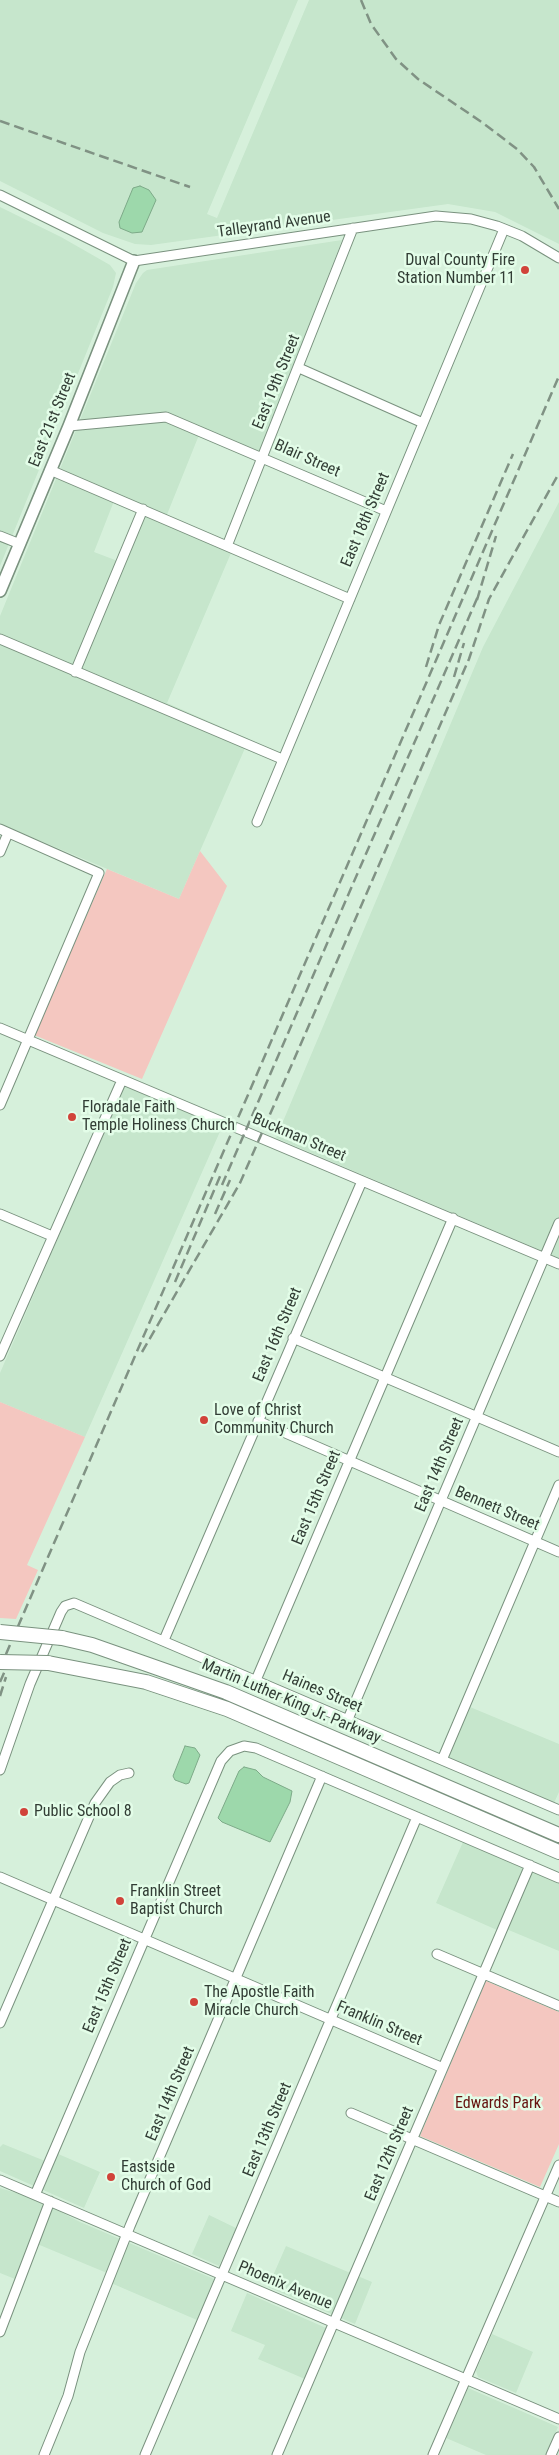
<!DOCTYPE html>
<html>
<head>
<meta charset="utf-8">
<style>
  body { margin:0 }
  canvas { display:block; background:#d6f0db }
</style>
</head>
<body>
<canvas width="559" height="2455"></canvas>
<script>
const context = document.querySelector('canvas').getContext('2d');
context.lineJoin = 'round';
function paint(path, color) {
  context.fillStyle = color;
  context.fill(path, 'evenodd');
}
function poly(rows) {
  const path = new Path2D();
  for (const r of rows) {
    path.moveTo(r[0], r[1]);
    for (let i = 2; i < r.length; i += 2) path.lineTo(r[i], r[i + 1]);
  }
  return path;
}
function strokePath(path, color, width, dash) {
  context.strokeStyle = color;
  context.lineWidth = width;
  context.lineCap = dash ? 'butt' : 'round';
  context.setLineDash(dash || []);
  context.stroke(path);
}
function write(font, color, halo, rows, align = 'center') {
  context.font = font + ' "Roboto Condensed",sans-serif';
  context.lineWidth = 5;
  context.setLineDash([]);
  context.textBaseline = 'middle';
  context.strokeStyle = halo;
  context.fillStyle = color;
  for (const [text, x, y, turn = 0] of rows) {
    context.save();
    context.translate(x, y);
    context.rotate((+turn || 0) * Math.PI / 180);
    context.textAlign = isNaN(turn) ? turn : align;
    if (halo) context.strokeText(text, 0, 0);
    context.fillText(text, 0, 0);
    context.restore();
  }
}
paint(poly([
  [0,0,298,0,207,214,217,218,309,0,559,0,559,244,495,212,448,204,151,245,135,244,103,233,0,181],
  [0,207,61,237,110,265,116,273,113,287,0,566],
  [342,240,258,457,199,435,164,522,231,553,167,703,249,739,179,899,0,824,0,616,136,283,143,273,147,270],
  [114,501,145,514,123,563,94,552],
  [559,502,559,1258,276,1138,483,647],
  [124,1085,222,1127,85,1437,0,1402,0,1373],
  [470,1707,559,1744,559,1792,554,1803,448,1757],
  [463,1842,559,1883,559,1951,499,1926,497,1930,436,1903],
  [3,2144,45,2161,49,2150,100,2172,84,2208,0,2171,0,2147],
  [0,2188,36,2199,80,2222,214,2279,197,2320,104,2280,107,2273,30,2241,15,2279,0,2273],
  [209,2215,236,2228,219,2266,192,2254],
  [286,2246,372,2282,355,2324,268,2287],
  [247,2293,326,2328,305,2379,258,2359,265,2345,231,2331],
  [492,2334,533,2352,516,2393,478,2377,476,2371],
  [468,2388,558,2427,546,2455,486,2455,446,2438]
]), '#c6e6cc');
paint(poly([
  [200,851,227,886,142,1079,34,1035,107,869,179,899],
  [0,1402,85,1437,27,1565,38,1570,16,1619,0,1618],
  [486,1981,559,2012,559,2144,540,2187,420,2136]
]), '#f4c7c0');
const water = poly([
  [140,186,149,190,156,200,142,232,132,233,120,228,119,222,133,188,140,186],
  [185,1746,195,1748,200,1755,189,1783,186,1784,175,1780,173,1776,185,1746],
  [244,1767,256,1770,263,1777,292,1791,290,1802,270,1842,222,1822,218,1818,239,1771,244,1767]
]);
paint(water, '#9dd8ab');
strokePath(water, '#7daa88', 1);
const minor = poly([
  [0,195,134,261,436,216,471,219,497,226,522,236,559,258],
  [299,368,423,423],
  [69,426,166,417,386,511],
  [50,470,350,599],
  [0,536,20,544],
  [227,546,353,228],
  [0,639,282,759],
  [75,672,143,509],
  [257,822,504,229],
  [0,829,99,873,0,1105],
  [0,852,8,833],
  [0,1028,559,1264],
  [0,1214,52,1236],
  [293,1338,559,1452],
  [0,1356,122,1080],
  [258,1421,559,1552],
  [164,1640,362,1181],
  [256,1680,453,1218],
  [348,1719,559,1223],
  [442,1760,559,1485],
  [0,1770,30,1684,61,1612,65,1606,74,1603,559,1810],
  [0,1877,443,2068],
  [437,1954,559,2006],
  [0,2023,95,1803,110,1782,120,1775,129,1773],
  [351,2113,559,2202],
  [0,2180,559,2419],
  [35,2195,221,1761,230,1751,244,1746,256,1748,559,1878],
  [0,2332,50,2201],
  [44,2455,68,2396,80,2352,130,2226,322,1776],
  [145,2455,417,1817],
  [277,2455,530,1865],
  [433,2455,559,2165],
  [551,2455,559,2437]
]);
const major = poly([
  [0,591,69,426,134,261]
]);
const highway = poly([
  [62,1638,92,1645,226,1692,559,1835],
  [48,1663,146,1682,227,1709,559,1852]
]);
strokePath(minor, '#7a927f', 11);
strokePath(major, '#7a927f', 14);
strokePath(highway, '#7a927f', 16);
strokePath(minor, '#fff', 9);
strokePath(major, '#fff', 11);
strokePath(highway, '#fff', 14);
strokePath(poly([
  [361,0,371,24,396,59,418,79,483,123,517,149,534,167,559,209],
  [0,121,190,187],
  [477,600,496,536],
  [426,667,439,625,513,454],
  [454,677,464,643],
  [222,1185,479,594],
  [215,1214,230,1180],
  [175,1282,221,1174],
  [142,1352,240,1183,469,659,489,599,559,473],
  [0,1668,559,376],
  [0,1682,8,1664],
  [0,1696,6,1677]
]), '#809284', 2.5, [10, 5]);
const highwayBridge = poly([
  [0,1632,62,1638],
  [0,1662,48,1663]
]);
strokePath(highwayBridge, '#7a927f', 16, []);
strokePath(highwayBridge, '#fff', 14);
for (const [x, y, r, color] of [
  [525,270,5,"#d1433a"],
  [72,1117,5,"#d1433a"],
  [204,1420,5,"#d1433a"],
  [24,1812,5,"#d1433a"],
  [120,1901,5,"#d1433a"],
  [194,2002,5,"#d1433a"],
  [111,2177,5,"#d1433a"]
]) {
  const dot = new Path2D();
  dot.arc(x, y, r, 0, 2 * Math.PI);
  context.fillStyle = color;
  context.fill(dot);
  strokePath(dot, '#e3fde8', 2);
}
write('16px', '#323d35', '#e3fde8', [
  ["Talleyrand Avenue",274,225,-8],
  ["East 19th Street",277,382,-68],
  ["East 21st Street",53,420,-68],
  ["Blair Street",307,459,24],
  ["East 18th Street",366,520,-67],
  ["Buckman Street",299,1138,23],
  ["East 16th Street",278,1335,-67],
  ["East 14th Street",440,1465,-67],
  ["East 15th Street",317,1498,-67],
  ["Bennett Street",497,1509,23],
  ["Haines Street",322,1692,23],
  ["Martin Luther King Jr. Parkway",291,1702,23],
  ["East 15th Street",108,1986,-67],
  ["Franklin Street",379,2024,23],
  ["East 14th Street",171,2094,-67],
  ["East 13th Street",268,2130,-67],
  ["East 12th Street",390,2154,-67],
  ["Phoenix Avenue",285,2286,23]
]);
write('16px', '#323d35', '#e3fde8', [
  ["Duval County Fire",515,261,"right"],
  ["Station Number 11",515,279,"right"],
  ["Floradale Faith",82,1108],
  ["Temple Holiness Church",82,1126],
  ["Love of Christ",214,1411],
  ["Community Church",214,1429],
  ["Public School 8",34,1812],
  ["Franklin Street",130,1892],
  ["Baptist Church",130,1910],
  ["The Apostle Faith",204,1993],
  ["Miracle Church",204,2011],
  ["Eastside",121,2168],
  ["Church of God",121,2186]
], 'left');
write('16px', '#66120f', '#e3fde8', [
  ["Edwards Park",498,2104]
]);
</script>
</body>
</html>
